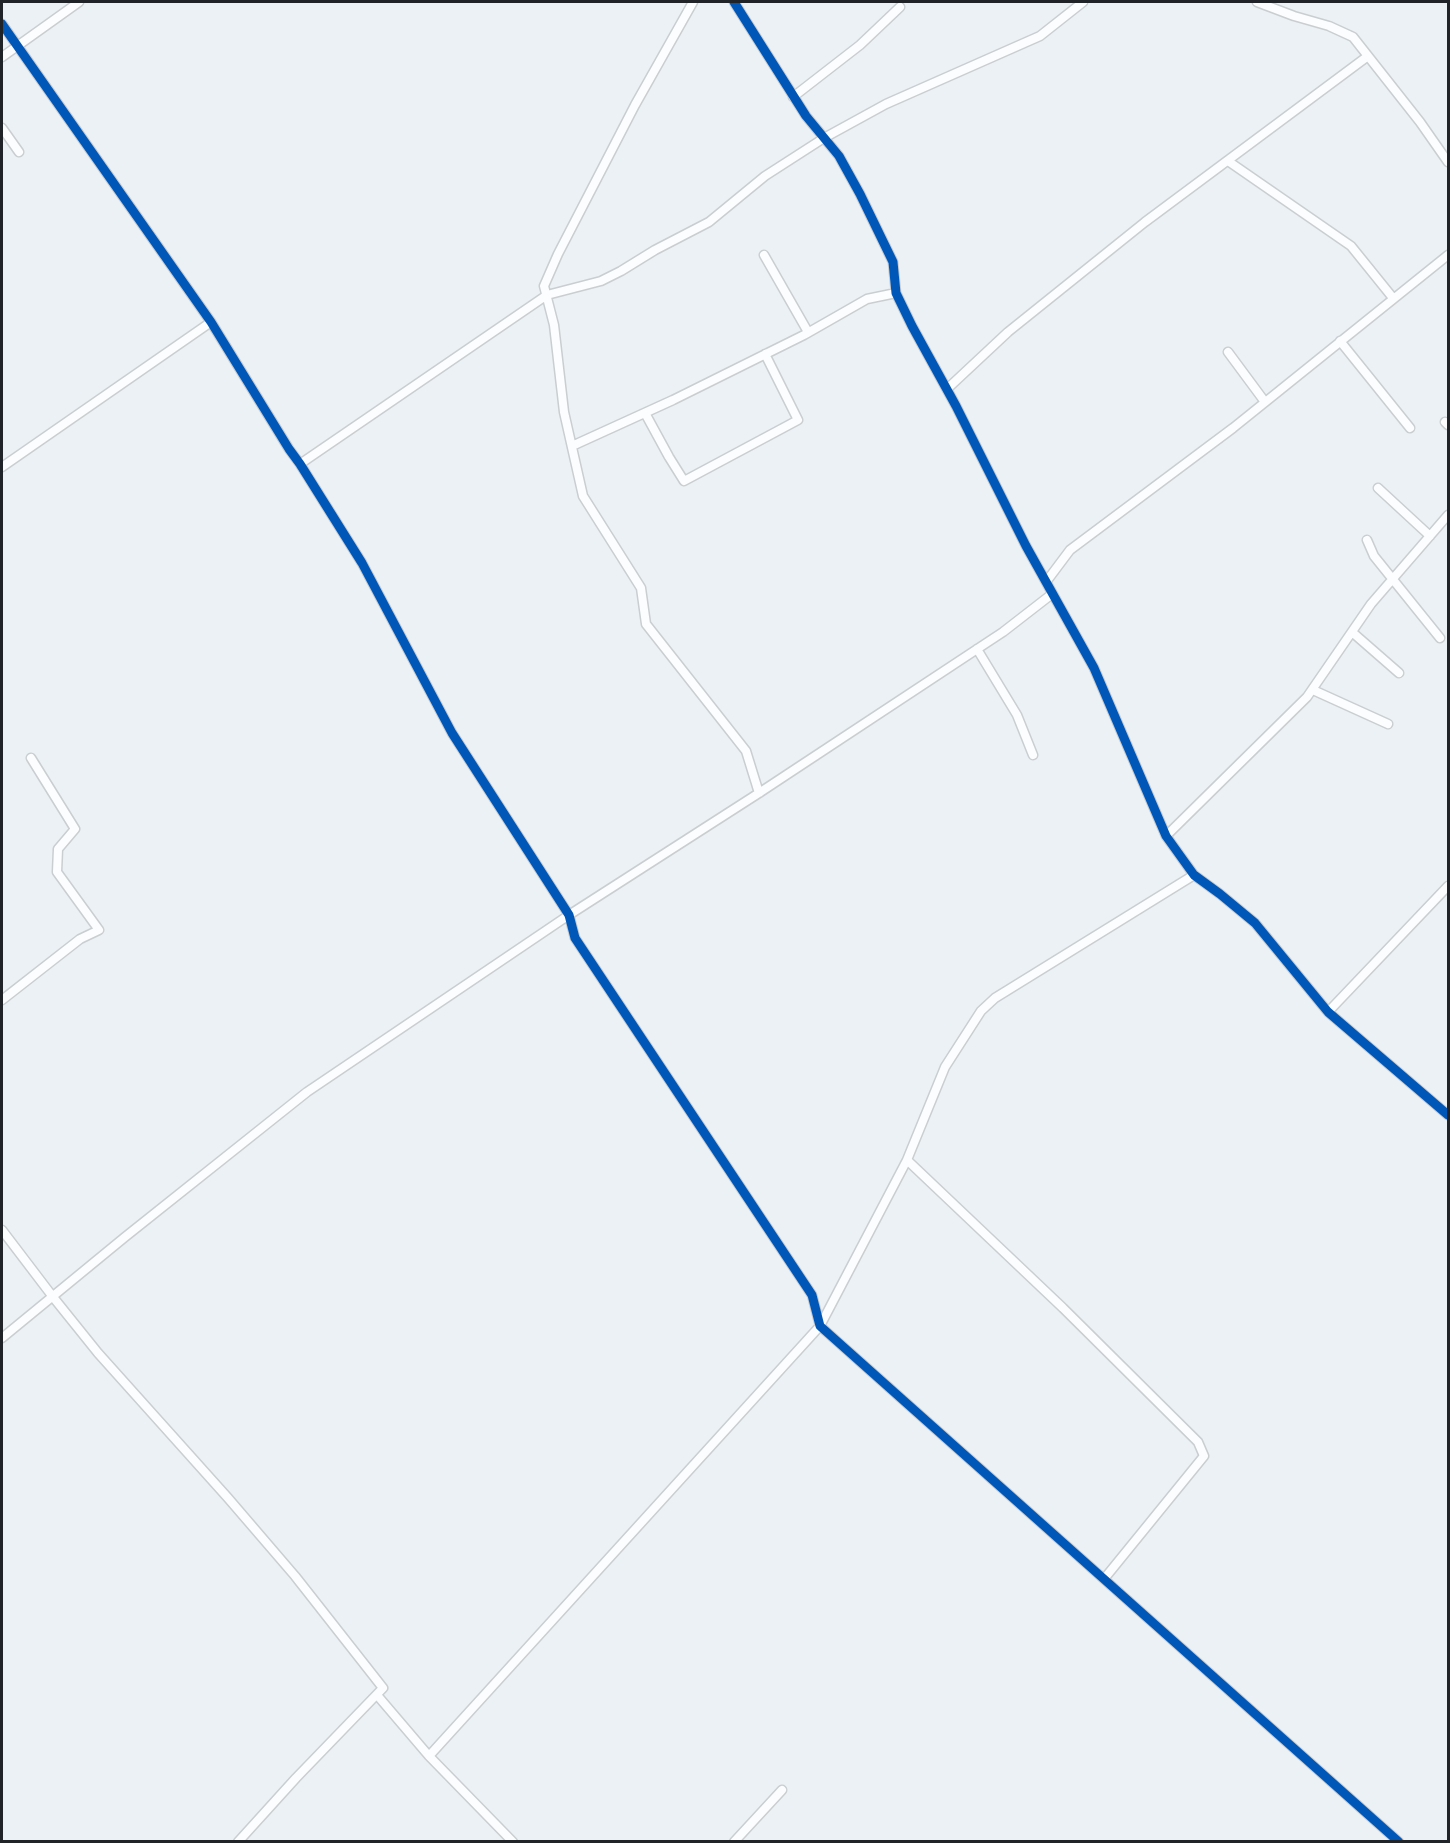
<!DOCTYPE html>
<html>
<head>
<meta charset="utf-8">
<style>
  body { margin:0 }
  #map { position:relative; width:1450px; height:1843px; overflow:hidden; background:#ecf1f5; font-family:"Libre Baskerville",serif }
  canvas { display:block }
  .frame { position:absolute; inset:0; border:3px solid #202327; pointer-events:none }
</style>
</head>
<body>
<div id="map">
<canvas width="1450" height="1843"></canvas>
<div class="frame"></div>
</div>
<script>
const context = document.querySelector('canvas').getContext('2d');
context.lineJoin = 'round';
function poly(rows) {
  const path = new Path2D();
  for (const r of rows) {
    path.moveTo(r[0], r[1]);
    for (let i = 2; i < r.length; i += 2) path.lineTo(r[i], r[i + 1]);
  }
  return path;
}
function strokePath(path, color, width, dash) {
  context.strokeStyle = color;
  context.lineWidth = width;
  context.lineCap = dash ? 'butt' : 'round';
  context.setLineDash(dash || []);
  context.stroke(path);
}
const street = poly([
  [693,2,635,105,558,254,544,286,554,325,564,412,583,496,641,588,646,624,746,751,759,793],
  [734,2,806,116,839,156,860,194,893,262,896,293,912,326,956,406,1026,546,1094,668,1166,836,1194,875,1220,894,1255,923,1328,1012,1448,1115],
  [1257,2,1294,16,1329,26,1353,37,1420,122,1448,162],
  [2,24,211,322,289,449,300,464,362,563,452,733,569,915,575,938,812,1295,820,1326,1399,1842],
  [2,57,79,2],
  [793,97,860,45,900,7],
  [2,128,19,152],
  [1228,161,1351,246,1393,298],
  [764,255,808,332],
  [1340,341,1410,428],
  [1228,352,1265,402],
  [947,389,1008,332,1145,222,1368,56],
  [645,413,669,457,684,481,798,420,765,354],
  [1445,422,1448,425],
  [572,446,673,400,804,335,867,299,896,293],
  [300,464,547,295,601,281,621,271,655,250,709,222,765,176,824,138,886,104,1040,36,1083,2],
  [2,467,211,322],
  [1378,488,1430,536],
  [1367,540,1374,556,1440,638],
  [1046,582,1070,550,1233,428,1448,255],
  [1352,632,1399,673],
  [977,649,1017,715,1033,755],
  [1313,690,1388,724],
  [1166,836,1307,697,1371,604,1448,515],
  [2,1000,80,939,99,930,57,872,58,849,75,829,31,758],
  [1328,1012,1448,886],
  [907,1160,1063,1308,1198,1442,1204,1456,1104,1579],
  [2,1230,53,1297,98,1353,228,1498,295,1576,383,1688,296,1778,238,1842],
  [2,1338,125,1237,307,1092,569,915,759,793,1003,632,1052,594],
  [377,1695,429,1756,513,1842],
  [429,1756,820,1326,907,1160,945,1067,981,1011,995,998,1194,875],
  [734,1842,782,1790]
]);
strokePath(street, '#caced1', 11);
strokePath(street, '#fcfdfe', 8);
strokePath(poly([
  [734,2,806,116,839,156,860,194,893,262,896,293,912,326,956,406,1026,546,1094,668,1166,836,1194,875,1220,894,1255,923,1328,1012,1448,1115],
  [2,24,211,322,289,449,300,464,362,563,452,733,569,915,575,938,812,1295,820,1326,1399,1842]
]), '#0057b8', 9);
</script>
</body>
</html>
